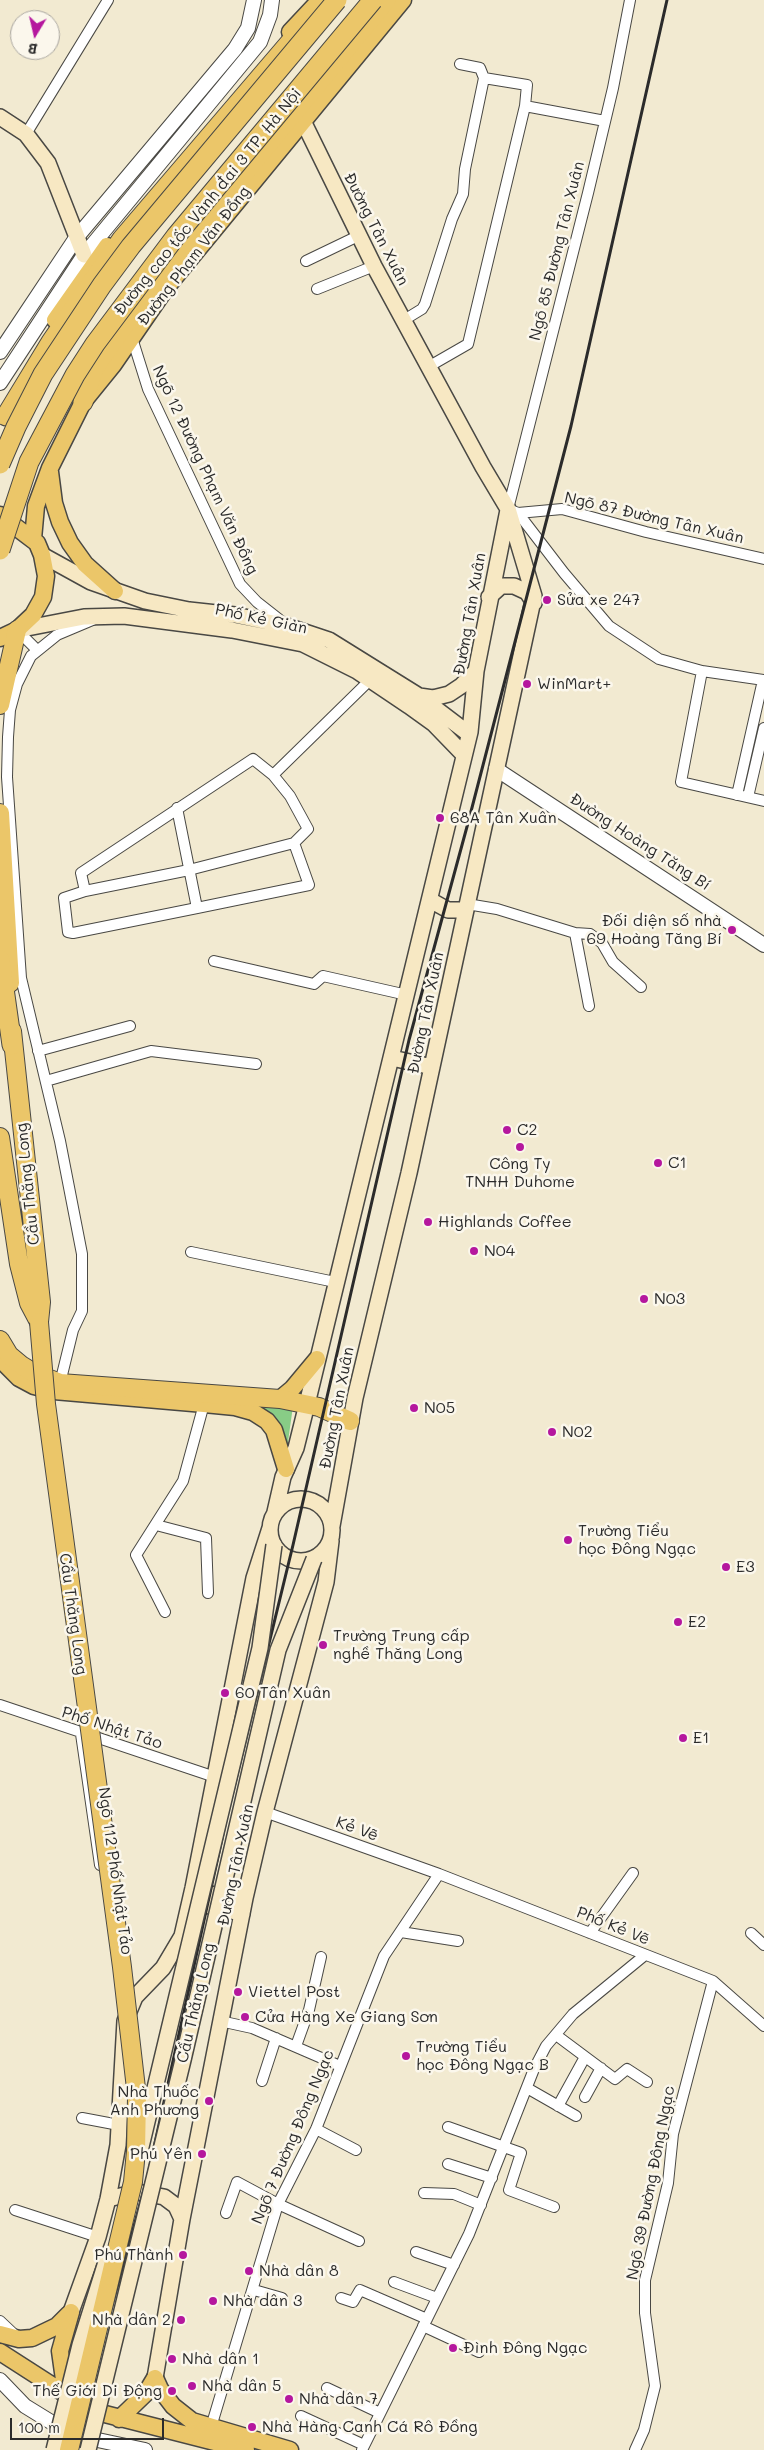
<!DOCTYPE html>
<html>
<head>
<meta charset="utf-8">
<style>
  body { margin:0 }
  #map { position:relative; width:764px; height:2450px; overflow:hidden; background:#f2ead1; font-family:Mali,sans-serif }
  canvas { display:block }
  .north { position:absolute; left:10px; top:10px; width:50px; height:50px; box-sizing:border-box; background:#fbf7ec; border:1px solid #a8a59f; border-radius:50%; rotate:189deg; font-size:14px; font-weight:700; line-height:20px; text-align:center; color:#2b2b2b }
  .north::after { content:''; display:block; margin:auto; width:18px; height:22px; background:#b5179e; clip-path:polygon(50% 0,100% 100%,50% 72%,0 100%) }
  .scale { position:absolute; left:10px; top:2418px; width:154px; height:22px; box-sizing:border-box; border:2px solid #2b2b2b; border-top:0; padding-left:6px; font-size:15px; line-height:18px; white-space:nowrap; color:#2b2b2b; -webkit-text-stroke:4px #fbf7ec; paint-order:stroke }
</style>
</head>
<body>
<div id="map">
<canvas width="764" height="2450"></canvas>
<div class="north">B</div>
<div class="scale">100 m</div>
</div>
<script>
const context = document.querySelector('canvas').getContext('2d');
context.lineJoin = 'round';
function paint(path, color) {
  context.fillStyle = color;
  context.fill(path, 'evenodd');
}
function poly(rows) {
  const path = new Path2D();
  for (const r of rows) {
    if (r.length === 3) {
      path.moveTo(r[0] + r[2], r[1]);
      path.arc(r[0], r[1], r[2], 0, 2 * Math.PI);
      continue;
    }
    path.moveTo(r[0], r[1]);
    for (let i = 2; i < r.length; i += 2) path.lineTo(r[i], r[i + 1]);
  }
  return path;
}
function strokePath(path, color, width, dash) {
  context.strokeStyle = color;
  context.lineWidth = width;
  context.lineCap = dash ? 'butt' : 'round';
  context.setLineDash(dash || []);
  context.stroke(path);
}
function write(font, color, halo, rows, align = 'center') {
  context.font = font + ' Mali,sans-serif';
  context.lineWidth = 5;
  context.setLineDash([]);
  context.textBaseline = 'middle';
  context.strokeStyle = halo;
  context.fillStyle = color;
  for (const [text, x, y, turn = 0] of rows) {
    context.save();
    context.translate(x, y);
    context.rotate((+turn || 0) * Math.PI / 180);
    context.textAlign = isNaN(turn) ? turn : align;
    if (halo) context.strokeText(text, 0, 0);
    context.fillText(text, 0, 0);
    context.restore();
  }
}
paint(poly([
  [253,1402,293,1406,287,1449,284,1435,275,1420]
]), '#88cc86');
const minor = poly([
  [630,0,613,88,588,193,508,509,518,513,562,509,646,532,764,559],
  [525,106,605,121],
  [26,134,108,0],
  [306,261,358,236],
  [317,289,374,266],
  [404,320,422,309,425,304,452,219,463,194,465,169,484,78,480,68,460,64],
  [132,338,148,389,240,584,257,602,285,624],
  [428,367,468,344,525,106,527,85,484,78],
  [518,513,564,573,609,626,659,659,702,671,764,680],
  [17,630,36,649],
  [702,671,681,782,764,801],
  [273,775,370,680],
  [737,795,763,680],
  [748,797,764,728],
  [177,808,197,908,309,885,294,843],
  [85,891,81,873,253,759,273,775,290,796,308,829,294,843,189,870,85,891,64,898,68,932,73,933,197,908],
  [467,904,497,909,575,933,590,934,602,943,613,962,641,987],
  [575,933,589,1006],
  [214,961,314,984,323,976,407,995],
  [38,1051,130,1026],
  [46,1081,151,1051,256,1064],
  [191,1252,335,1282],
  [60,1383,73,1330,82,1311,82,1254,60,1141,21,978,7,777,8,737,10,710,17,684,31,656,57,635,95,619],
  [156,1525,206,1538,208,1593],
  [165,1612,136,1555,183,1481,204,1404],
  [0,1705,215,1777],
  [81,1734,100,1865],
  [265,1812,439,1874,713,1981,764,2026],
  [401,1932,458,1941],
  [590,1933,633,1873],
  [751,1933,764,1945],
  [220,2021,252,2028,340,2066],
  [556,2035,615,2079,627,2069,647,2082],
  [296,2046,309,2010,321,1957],
  [262,2081,276,2038],
  [527,2088,576,2116],
  [585,2097,601,2068],
  [558,2106,585,2057],
  [82,2118,119,2125],
  [448,2127,521,2153,509,2190,554,2207],
  [316,2129,356,2150],
  [448,2164,492,2178],
  [424,2193,454,2194,481,2205],
  [15,2210,98,2237],
  [226,2213,237,2182,278,2204,359,2241],
  [416,2252,454,2265],
  [394,2282,437,2298],
  [254,2290,282,2298],
  [341,2298,353,2302,360,2290,427,2319],
  [0,2321,18,2338],
  [423,2326,479,2352],
  [327,2388,380,2413],
  [301,2416,364,2445],
  [211,2427,278,2204,316,2129,384,1956,439,1874],
  [362,2450,469,2234,534,2069,546,2046,573,2014,645,1955],
  [635,2450,644,2430,655,2386,645,2313,645,2280,668,2183,673,2134,713,1981]
]);
const tertiary = poly([
  [0,352,76,238,235,49,248,28,254,0],
  [0,383,84,255,260,42,270,15,272,0],
  [496,769,764,945],
  [0,2380,25,2406,51,2422,79,2436,145,2450]
]);
const secondary = poly([
  [0,117,26,134,48,163,84,255],
  [303,121,374,266,483,467,508,509,534,596,409,1173,355,1398,332,1526],
  [42,555,91,582,145,601,189,610,235,615,287,626,329,640,419,696,469,734],
  [489,597,501,586,514,586,527,592,534,603],
  [17,630,84,617,124,616,232,630,303,644,357,671,409,706,434,724,464,755],
  [419,696,433,698,449,694,461,686,476,671],
  [430,900,448,910,466,910],
  [392,1058,432,1067],
  [301,1530,31],
  [275,1512,283,1477,296,1448,307,1404,470,732,476,671,508,510],
  [193,1888,220,1897,245,1898],
  [190,1905,217,1906,242,1914],
  [108,2199,137,2192,164,2197,176,2206,182,2219],
  [71,2312,98,2237,108,2199,118,2145,125,2021,135,1997,163,1968,182,1936,193,1888,254,1578,270,1528],
  [155,2378,182,2219,245,1898,265,1812,326,1582,331,1541]
]);
const primary = poly([
  [290,32,320,0],
  [55,320,107,246],
  [50,472,54,503,60,522,70,543,85,564,115,591],
  [0,515,37,543,42,555,46,576,43,597,33,615,17,630,0,638],
  [33,539,36,506,50,468,83,402,113,365,166,288,403,0],
  [0,1359,19,1378,34,1386,54,1391,204,1404,235,1407,253,1412,267,1421,274,1430,286,1469],
  [280,1399,292,1389,317,1359],
  [0,2334,19,2339,32,2338,57,2326,69,2314],
  [0,2352,84,2406,101,2413,246,2450],
  [155,2378,160,2389,173,2406,192,2421,290,2450],
  [66,2394,60,2351,71,2312],
  [119,2419,146,2393,155,2378]
]);
const trunk = poly([
  [0,705,17,630],
  [0,813,10,983],
  [12,1031,41,1302,39,1322],
  [0,1137,19,1264,29,1303,39,1322],
  [0,1340,9,1355,21,1365,34,1373,60,1383,280,1399,319,1407,350,1421]
]);
const motorway = poly([
  [83,402,94,368,152,285,386,0],
  [6,416,51,342,122,239,304,26],
  [0,960,12,1045]
]);
strokePath(minor, '#494844', 12);
strokePath(tertiary, '#494844', 16);
strokePath(secondary, '#494844', 18);
strokePath(primary, '#494844', 19);
strokePath(trunk, '#494844', 20);
strokePath(motorway, '#494844', 21);
strokePath(minor, '#fff', 10);
strokePath(tertiary, '#fff', 14);
strokePath(secondary, '#f7e8c3', 15);
strokePath(primary, '#ebc669', 16);
strokePath(trunk, '#ebc669', 18);
strokePath(motorway, '#ebc669', 19);
strokePath(poly([
  [72,2450,147,2179,227,1816,293,1545,409,1040,468,823,571,426,667,0]
]), '#2b2b2b', 3);
const secondaryBridge = poly([
  [140,2151,260,1648,274,1545],
  [54,2450,80,2345,107,2259],
  [88,2450,183,2060,278,1650,314,1559]
]);
const trunkBridge = poly([
  [39,1322,46,1404,122,1967,137,2097,136,2151,133,2182,69,2450]
]);
const motorwayBridge = poly([
  [0,464,16,427,43,374,102,285,131,246,337,0],
  [0,550,29,462,75,375,95,344,176,236,373,0]
]);
strokePath(secondaryBridge, '#494844', 18, []);
strokePath(trunkBridge, '#494844', 20, []);
strokePath(motorwayBridge, '#494844', 21, []);
strokePath(secondaryBridge, '#f7e8c3', 15);
strokePath(trunkBridge, '#ebc669', 18);
strokePath(motorwayBridge, '#ebc669', 19);
for (const [x, y, r, color] of [
  [547,600,5,"#b5179e"],
  [527,684,5,"#b5179e"],
  [440,818,5,"#b5179e"],
  [732,930,5,"#b5179e"],
  [507,1130,5,"#b5179e"],
  [520,1147,5,"#b5179e"],
  [658,1163,5,"#b5179e"],
  [428,1222,5,"#b5179e"],
  [474,1251,5,"#b5179e"],
  [644,1299,5,"#b5179e"],
  [414,1408,5,"#b5179e"],
  [552,1432,5,"#b5179e"],
  [568,1540,5,"#b5179e"],
  [726,1567,5,"#b5179e"],
  [678,1622,5,"#b5179e"],
  [323,1645,5,"#b5179e"],
  [225,1693,5,"#b5179e"],
  [683,1738,5,"#b5179e"],
  [238,1992,5,"#b5179e"],
  [245,2017,5,"#b5179e"],
  [406,2056,5,"#b5179e"],
  [209,2101,5,"#b5179e"],
  [202,2154,5,"#b5179e"],
  [183,2255,5,"#b5179e"],
  [249,2271,5,"#b5179e"],
  [213,2301,5,"#b5179e"],
  [181,2320,5,"#b5179e"],
  [453,2348,5,"#b5179e"],
  [172,2359,5,"#b5179e"],
  [192,2386,5,"#b5179e"],
  [172,2391,5,"#b5179e"],
  [289,2399,5,"#b5179e"],
  [252,2427,5,"#b5179e"]
]) {
  const dot = new Path2D();
  dot.arc(x, y, r, 0, 2 * Math.PI);
  context.fillStyle = color;
  context.fill(dot);
  strokePath(dot, '#fbf7ec', 2);
}
write('16px', '#2b2b2b', '#fbf7ec', [
  ["Đường cao tốc Vành đai 3 TP. Hà Nội",208,202,-51],
  ["Đường Tân Xuân",376,229,63],
  ["Ngõ 85 Đường Tân Xuân",557,251,-76],
  ["Đường Phạm Văn Đồng",194,256,-52],
  ["Ngõ 12 Đường Phạm Văn Đồng",205,470,65],
  ["Ngõ 87 Đường Tân Xuân",654,518,13],
  ["Đường Tân Xuân",470,614,-80],
  ["Phố Kẻ Giàn",261,619,12],
  ["Đường Hoàng Tăng Bí",640,842,33],
  ["Đường Tân Xuân",426,1013,-78],
  ["Cầu Thăng Long",28,1184,-96],
  ["Đường Tân Xuân",337,1408,-79],
  ["Cầu Thăng Long",73,1614,82],
  ["Phố Nhật Tảo",112,1728,18],
  ["Kẻ Vẽ",357,1829,20],
  ["Đường Tân Xuân",236,1865,-78],
  ["Ngõ 112 Phố Nhật Tảo",115,1871,82],
  ["Phố Kẻ Vẽ",613,1926,22],
  ["Cầu Thăng Long",196,2003,-77],
  ["Ngõ 7 Đường Đông Ngạc",293,2137,-67],
  ["Ngõ 39 Đường Đông Ngạc",651,2183,-79]
]);
write('16px', '#2b2b2b', '#fbf7ec', [
  ["Sửa xe 247",557,600],
  ["WinMart+",537,684],
  ["68A Tân Xuân",450,818],
  ["Đối diện số nhà",722,921,"right"],
  ["69 Hoàng Tăng Bí",722,939,"right"],
  ["C2",517,1130],
  ["C1",668,1163],
  ["Công Ty",520,1164,"center"],
  ["TNHH Duhome",520,1182,"center"],
  ["Highlands Coffee",438,1222],
  ["N04",484,1251],
  ["N03",654,1299],
  ["N05",424,1408],
  ["N02",562,1432],
  ["Trường Tiểu",578,1531],
  ["học Đông Ngạc",578,1549],
  ["E3",736,1567],
  ["E2",688,1622],
  ["Trường Trung cấp",333,1636],
  ["nghề Thăng Long",333,1654],
  ["60 Tân Xuân",235,1693],
  ["E1",693,1738],
  ["Viettel Post",248,1992],
  ["Cửa Hàng Xe Giang Sơn",255,2017],
  ["Trường Tiểu",416,2047],
  ["học Đông Ngạc B",416,2065],
  ["Nhà Thuốc",199,2092,"right"],
  ["Anh Phương",199,2110,"right"],
  ["Phú Yên",192,2154,"right"],
  ["Phú Thành",173,2255,"right"],
  ["Nhà dân 8",259,2271],
  ["Nhà dân 3",223,2301],
  ["Nhà dân 2",171,2320,"right"],
  ["Đình Đông Ngạc",463,2348],
  ["Nhà dân 1",182,2359],
  ["Nhà dân 5",202,2386],
  ["Thế Giới Di Động",162,2391,"right"],
  ["Nhà dân 7",299,2399],
  ["Nhà Hàng Canh Cá Rô Đồng",262,2427]
], 'left');
</script>
</body>
</html>
